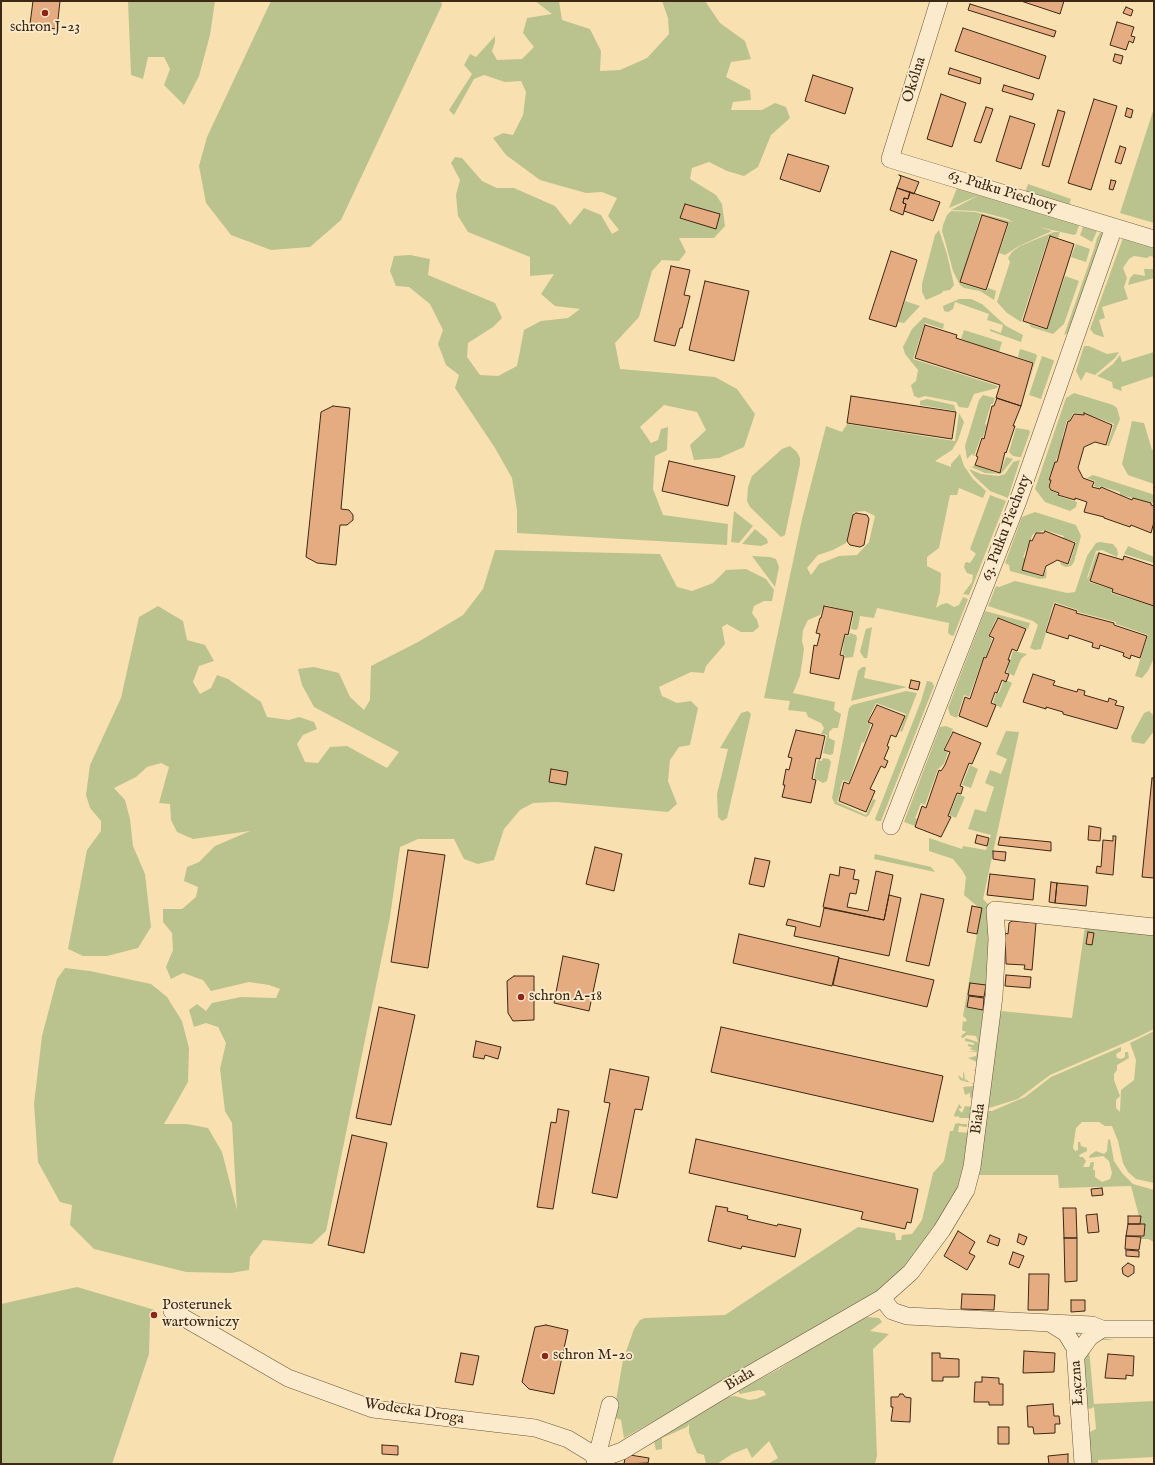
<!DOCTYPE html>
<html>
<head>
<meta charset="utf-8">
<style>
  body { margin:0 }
  #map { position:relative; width:1155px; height:1465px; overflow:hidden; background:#f9e0b0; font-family:"IM FELL English",serif }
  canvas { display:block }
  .frame { position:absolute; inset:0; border:2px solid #3d2715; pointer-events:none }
</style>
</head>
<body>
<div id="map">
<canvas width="1155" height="1465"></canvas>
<div class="frame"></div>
</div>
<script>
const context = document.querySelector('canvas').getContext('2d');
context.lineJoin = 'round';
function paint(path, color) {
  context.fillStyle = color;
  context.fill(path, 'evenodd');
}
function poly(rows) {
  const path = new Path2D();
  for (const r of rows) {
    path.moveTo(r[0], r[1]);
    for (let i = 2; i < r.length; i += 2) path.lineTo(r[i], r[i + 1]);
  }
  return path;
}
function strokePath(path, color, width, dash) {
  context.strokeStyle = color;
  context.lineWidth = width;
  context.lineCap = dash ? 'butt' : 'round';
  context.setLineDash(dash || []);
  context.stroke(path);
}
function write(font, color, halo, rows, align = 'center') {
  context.font = font + ' "IM FELL English",serif';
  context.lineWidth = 3.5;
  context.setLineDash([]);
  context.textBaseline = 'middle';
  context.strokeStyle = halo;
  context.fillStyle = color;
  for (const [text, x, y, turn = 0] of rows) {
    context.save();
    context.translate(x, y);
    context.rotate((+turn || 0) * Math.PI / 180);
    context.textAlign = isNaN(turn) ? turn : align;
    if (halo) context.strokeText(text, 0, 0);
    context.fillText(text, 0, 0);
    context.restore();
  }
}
paint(poly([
  [128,1,215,1,210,35,199,76,184,105,164,85,170,69,164,57,148,57,143,79,131,75],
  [271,1,441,1,442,5,341,220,310,247,271,250,231,235,206,203,199,166,207,137],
  [535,1,559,1,562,20,590,29,601,51,600,71,620,70,647,58,669,34,668,18,662,1,705,1,720,23,745,41,751,59,731,62,726,77,750,90,751,100,733,102,731,110,762,110,775,103,786,107,790,118,771,135,758,167,744,176,727,171,709,162,692,168,690,179,716,195,722,204,725,226,714,238,679,238,686,252,679,261,662,260,652,271,639,317,615,343,620,369,715,377,737,389,755,414,744,447,719,458,694,460,690,445,706,430,697,412,664,405,640,427,651,443,658,440,661,429,668,427,667,450,655,456,653,489,663,515,728,524,727,545,517,533,517,510,512,478,495,448,455,388,459,375,446,365,438,344,443,330,430,304,409,287,396,286,390,271,394,256,410,255,430,259,428,275,495,303,502,318,493,327,468,343,467,357,480,375,498,376,517,366,524,330,541,321,568,318,580,309,555,306,541,294,554,274,530,276,530,257,468,232,458,216,456,195,460,180,451,163,455,157,462,158,482,181,497,188,514,188,555,206,570,225,584,208,601,215,612,234,619,230,608,216,617,198,602,192,586,193,540,180,506,155,493,138,503,133,513,135,523,115,526,92,521,81,505,82,484,75,474,79,454,115,449,110,472,74,464,65,470,54,476,57,495,36,495,42,492,51,497,60,522,59,534,47,523,33,527,18,552,14],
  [1154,108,1154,223,1120,213],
  [1028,184,1071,199,1069,206,1025,193],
  [957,188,1080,223,1076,234,1074,235,1039,227,1052,231,1019,246,1005,255,999,253,1009,223,981,214,960,283,987,291,988,288,996,291,994,300,980,291,964,288,960,285,953,271,945,241,942,231,943,225,947,215,951,211,975,212,1013,222,1008,219,985,213,975,211,951,210,979,195,949,208],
  [1084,224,1098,229,1092,242,1080,235],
  [939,230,947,254,954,285,950,290,943,291,942,293,926,300,922,292,922,284,935,235],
  [1101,231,1103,235,1069,332,1064,335,1094,249,1097,238],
  [1054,232,1060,232,1058,238,1049,236,1021,322,1007,313,997,302,1010,262,1008,258,1012,252,1020,246],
  [1123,238,1154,246,1154,257,1150,256,1147,258,1134,256,1129,259,1123,268,1127,278,1124,287,1128,299,1102,307,1105,318,1099,320,1104,337,1103,337,1094,334,1090,329],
  [1076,244,1090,249,1086,262,1071,257],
  [1144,269,1154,269,1154,278,1128,285,1130,278,1134,274,1145,276],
  [1065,276,1079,281,1064,324,1053,334,1031,327,1029,324,1047,330],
  [959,299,971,299,982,304,1006,326,1023,335,1021,342,990,331,990,329,1001,333,1003,325,987,320,989,314,955,302,953,309,948,312,944,311,943,306],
  [905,301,920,306,904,323,898,322],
  [924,317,944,324,943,329,925,323,913,359,998,386,997,388,974,394,968,408,959,407,956,402,925,396,919,398,914,396,911,385,916,381,918,370,905,354,903,347,912,329],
  [964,330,1002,342,999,352,961,339],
  [1084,346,1089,346,1107,354,1119,352,1115,358,1095,375,1086,372,1081,381,1076,371],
  [1020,349,1036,354,1037,356,1026,391,1034,363,1018,357],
  [1154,352,1154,376,1121,387,1122,391,1113,388,1112,382,1097,376,1113,364,1120,355,1122,362],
  [1042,356,1053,360,1054,361,1041,399,1029,395],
  [1074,393,1113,405,1117,408,1120,419,1109,446,1107,446,1114,424,1084,413,1083,414,1073,413,1070,420,1067,420,1062,439,1064,440,1048,480,1050,481,1048,488,1058,494,1058,496,1077,502,1076,507,1070,511,1045,502,1035,489,1066,398],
  [983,395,995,398,993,404,991,404,985,424,987,425,983,437,981,437,974,456,972,454,967,459,965,446,979,400],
  [927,399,954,405,956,411,920,405,920,401],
  [959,413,964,422,958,440,952,450,935,461,951,467,951,464,960,454,964,466,973,479,986,491,983,498,959,488,957,495,950,495,939,548,927,557,927,566,941,573,940,592,936,608,940,605,947,603,954,607,959,605,963,597,968,599,954,635,952,636,948,633,949,623,877,608,874,618,860,616,858,628,856,630,851,629,854,612,824,605,820,615,808,620,803,630,802,641,804,649,800,676,793,693,835,702,834,710,841,714,838,728,833,728,829,732,829,738,835,741,833,754,830,755,823,753,827,735,821,734,824,728,821,723,808,717,806,712,788,710,790,701,764,698,802,519,826,426,842,432,847,424,955,441],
  [865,511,875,516,869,542,857,555,839,556,819,564,811,575,807,568,818,555,833,550,846,543,854,512],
  [1132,421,1144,423,1152,450,1154,449,1154,484,1128,475,1122,464],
  [1016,428,1029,430,1030,432,1021,457,1019,457,1013,456,1009,452],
  [790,446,797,452,800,458,800,464,785,535,781,537,750,507,747,501,748,487,752,476,782,449],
  [1006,457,1013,459,1001,474,985,473,969,466,973,467,974,465,1000,474],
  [1020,460,1008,498,990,491,974,476,969,469,981,474,999,476,1005,474,1013,462],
  [1093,475,1152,494,1154,496,1154,505,1153,503,1120,495,1120,492,1100,486,1099,488,1094,486,1095,481,1087,478],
  [990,495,1006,501,969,595,963,594,972,582,973,575,967,573,964,567,965,563,967,562,970,563,976,554,970,549],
  [734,511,753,526,739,543,731,542],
  [1035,512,1076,525,1081,536,1074,562,1071,566,1066,567,1061,565,1060,562,1069,565,1076,542,1063,538,1064,536,1045,530,1033,534,1023,557,1025,558,1022,570,1043,577,1047,569,1046,578,1040,579,1010,571,1009,565,1005,563,1022,517],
  [755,529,767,539,768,543,761,546,742,544],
  [1100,542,1113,544,1117,549,1118,554,1117,557,1102,550,1096,551,1087,578,1088,578,1096,554,1099,552,1089,582,1112,589,1111,593,1154,606,1154,658,1148,671,1142,678,1135,676,1148,635,1116,624,1116,622,1078,612,1078,610,1054,602,1045,632,1046,633,1041,649,1035,650,1030,648,1038,625,1033,621,988,606,996,586,999,587,1015,581,1067,593,1075,592,1087,556,1096,543],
  [1128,546,1154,557,1154,563,1124,554],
  [495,550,660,554,677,587,692,591,713,583,726,570,746,569,766,579,774,590,772,601,764,601,754,606,752,613,757,620,759,627,753,632,741,632,727,624,722,627,725,644,706,666,704,673,691,672,659,687,662,696,677,703,691,701,698,708,690,745,679,747,670,760,668,781,677,804,668,812,556,802,533,803,520,810,504,829,494,860,478,864,464,859,454,839,418,839,400,847,390,917,326,1231,312,1244,263,1240,250,1257,249,1270,231,1273,186,1272,94,1249,70,1225,72,1205,60,1202,38,1162,34,1104,42,1036,57,979,65,968,90,971,151,984,167,997,182,1021,189,1048,188,1082,164,1124,187,1124,208,1128,222,1152,237,1210,232,1123,225,1111,220,1069,226,1043,218,1027,206,1023,194,1027,189,1010,197,1004,206,1011,212,1003,241,997,276,998,280,989,269,985,249,982,211,991,203,980,183,973,171,979,166,967,173,950,172,933,163,922,163,909,182,909,196,897,198,887,184,881,187,867,199,862,215,846,250,831,193,839,177,832,171,820,170,804,159,803,169,767,161,763,147,767,136,777,114,788,125,800,130,819,133,846,145,874,151,927,138,948,107,956,83,956,68,949,87,850,101,831,101,821,90,808,86,795,90,765,121,698,139,617,158,606,183,621,187,640,205,645,214,661,199,666,193,682,200,694,211,688,217,675,228,679,261,702,267,717,289,720,299,717,314,722,317,729,303,735,297,744,305,762,318,763,330,747,347,746,387,768,399,752,314,707,302,685,298,669,314,667,339,673,350,697,364,710,370,700,371,666,418,642,463,615,483,589],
  [752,556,770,557,776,559,779,567,775,587],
  [985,611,1030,623,1028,629,997,617,988,636,992,639,986,657,984,656,969,697,964,695,957,718,950,715,948,708],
  [872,627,867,658,864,658,860,652,865,632,866,629],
  [850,633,856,635,857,638,853,657,845,658,845,655,842,655,845,636,849,636],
  [1013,651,1027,654,1021,659,1014,676,1007,672],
  [862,667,866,667,864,678,907,687,851,701,858,671],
  [927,681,932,682,934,686,881,821,877,821,875,819,921,701],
  [1008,681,1012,683,1001,708,993,703,996,693,999,693,1003,682],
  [906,691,917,693,902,732,900,731,906,714,876,703,867,722,871,724,864,743,862,742,849,782,843,780,840,789,841,790,837,802,866,815,873,799,876,800,869,815,866,817,835,804,832,798,849,708,852,705],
  [748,711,751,714,727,818,722,821,718,817,717,794,728,749,720,748,741,713],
  [1149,711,1154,716,1154,731,1144,744,1132,742,1131,737,1144,713],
  [946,726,953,729,943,750,948,752,944,764,938,769,925,805,921,803,915,818,917,819,915,826,904,822,940,727],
  [1006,731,1019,732,983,899,994,910,993,921,970,1159,957,1198,896,1278,857,1306,624,1438,621,1420,615,1418,614,1412,623,1360,634,1329,640,1320,645,1318,725,1315,858,1227,895,1233,896,1240,901,1240,902,1235,912,1234,922,1220,933,1173,944,1161,950,1131,953,1131,955,1124,959,1123,961,1124,967,1124,967,1127,959,1126,958,1132,970,1133,972,1118,960,1118,958,1116,955,1117,954,1115,959,1104,962,1108,958,1109,962,1113,965,1106,972,1107,972,1098,970,1098,970,1093,965,1095,963,1087,974,1086,974,1084,960,1080,958,1075,963,1079,963,1073,964,1072,965,1081,966,1079,970,1083,975,1083,976,1071,973,1070,977,1070,979,1063,968,1058,976,1056,977,1052,966,1051,976,1051,969,1049,973,1048,968,1046,968,1044,974,1045,974,1043,965,1041,965,1038,978,1042,976,1036,967,1035,963,1038,961,1037,962,1035,966,1032,962,1030,963,1021,965,1022,967,1020,963,1016,977,934,978,907,964,895,966,877,962,870,953,859,929,851,929,838,962,849,963,846,986,850,991,835,968,829,975,809,986,812,994,787,985,783,990,770,1001,774,1007,759,996,754],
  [823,758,829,759,831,762,827,781,823,783,814,778,818,760,822,761],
  [970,765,978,769,971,788,962,785],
  [958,794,965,797,956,818,949,815],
  [875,854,931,867,935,872,874,859],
  [1085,926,1154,933,1154,1029,1138,1037,1050,1075,1018,1099,986,1109,1001,1011,1072,1018],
  [1154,1031,1154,1183,1136,1179,1128,1172,1123,1163,1118,1141,1112,1126,1105,1126,1099,1122,1082,1122,1076,1128,1073,1148,1075,1151,1078,1150,1078,1142,1080,1142,1081,1146,1087,1148,1087,1151,1079,1155,1080,1157,1083,1157,1086,1161,1083,1167,1089,1167,1091,1162,1094,1162,1093,1170,1095,1170,1095,1177,1102,1182,1110,1179,1112,1173,1109,1161,1103,1156,1089,1158,1090,1155,1096,1151,1104,1154,1107,1151,1108,1140,1110,1139,1114,1161,1122,1173,1133,1184,1154,1190,1154,1242,1148,1239,1141,1239,1141,1237,1144,1236,1145,1225,1140,1224,1141,1216,1139,1216,1131,1186,1059,1188,1058,1175,979,1175,985,1111,992,1111,1025,1097,1051,1077,1121,1047,1121,1051,1116,1054,1117,1058,1121,1059,1125,1057,1125,1052,1128,1052,1129,1058,1117,1065,1117,1070,1114,1074,1114,1080,1120,1096,1116,1100,1116,1108,1120,1112,1121,1090,1134,1080,1136,1060,1130,1043],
  [77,1287,155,1310,150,1318,149,1354,112,1464,1,1464,1,1304],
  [868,1317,879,1318,882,1322,870,1331,889,1334,873,1349,877,1456,875,1464,768,1464,778,1458,769,1441,752,1458,747,1448,732,1454,717,1464,706,1464,704,1455,697,1453,689,1433,689,1424,687,1427,662,1438,662,1449,656,1450,654,1441,727,1397,735,1396,749,1400,756,1399,766,1395,764,1391,759,1390,740,1394,738,1391,779,1369,827,1338,832,1337,857,1319],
  [1101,1338,1115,1340,1100,1340,1089,1349,1094,1404,1154,1401,1154,1457,1098,1460,1098,1464,1088,1464,1088,1433,1096,1429,1094,1407,1090,1409,1087,1408,1081,1367,1088,1347]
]), '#bac38d');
const building = poly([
  [33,1,60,1,57,29,37,27,30,24,33,1],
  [1021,1,1064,1,1060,14,1021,1],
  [970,4,1056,31,1054,37,968,10,970,4],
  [1126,7,1133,10,1131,16,1123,13,1126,7],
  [1117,22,1134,27,1131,36,1135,37,1133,43,1129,41,1126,50,1110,45,1117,22],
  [963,28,1046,56,1039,79,955,51,963,28],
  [1115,54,1123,56,1121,64,1113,61,1115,54],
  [950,68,981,78,980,84,948,74,950,68],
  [813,75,853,88,845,114,805,101,813,75],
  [1004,85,1034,94,1032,100,1002,91,1004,85],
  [941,94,966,103,952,147,927,139,941,94],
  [1094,99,1117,106,1091,190,1068,183,1094,99],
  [986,107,993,109,981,143,974,141,986,107],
  [1127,108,1133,110,1131,118,1125,116,1127,108],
  [1058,110,1065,112,1049,167,1042,165,1058,110],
  [1010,116,1035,124,1021,169,996,161,1010,116],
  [1120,146,1126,148,1121,164,1115,162,1120,146],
  [788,154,829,166,820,192,780,179,788,154],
  [899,175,919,182,914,194,897,188,901,177,899,175],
  [1111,180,1116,181,1113,190,1109,189,1111,180],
  [897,188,910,192,908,199,904,198,903,203,906,204,903,215,890,210,897,188],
  [910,192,940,202,933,221,904,211,906,204,903,203,904,198,908,199,910,192],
  [685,204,720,214,716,229,680,218,685,204],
  [982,215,1008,223,986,290,960,282,982,215],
  [1050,236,1074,244,1047,329,1023,321,1050,236],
  [891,251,917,260,896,327,869,319,891,251],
  [671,266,690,270,684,295,690,296,682,328,680,328,675,346,654,341,671,266],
  [705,281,749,291,734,361,689,350,705,281],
  [925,325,957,335,956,338,1033,363,1021,406,996,398,1000,385,915,358,925,325],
  [851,396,956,412,952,439,847,423,851,396],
  [997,398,1021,406,1013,426,1015,426,1006,453,1005,452,1000,473,975,465,978,457,976,456,982,438,984,439,992,406,994,406,997,398],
  [333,406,350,408,341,509,349,510,353,515,353,520,347,525,340,525,336,565,317,563,306,557,321,412,333,406],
  [1084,413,1112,425,1106,445,1095,442,1084,447,1078,468,1083,478,1094,482,1092,487,1100,489,1101,487,1132,500,1133,498,1151,503,1151,505,1154,506,1154,522,1151,533,1131,525,1130,527,1104,518,1104,517,1084,512,1087,502,1075,498,1075,500,1058,495,1059,493,1051,490,1049,487,1051,480,1049,480,1055,462,1057,462,1068,421,1070,421,1074,414,1084,415,1084,413],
  [669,461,735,476,728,506,662,491,669,461],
  [856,513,867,515,869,519,864,545,860,547,850,545,847,541,853,515,856,513],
  [1045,531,1075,543,1068,564,1057,560,1054,562,1046,566,1043,576,1022,570,1030,540,1032,541,1036,533,1044,533,1045,531],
  [1099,553,1123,560,1124,556,1154,566,1154,606,1112,592,1113,589,1090,581,1099,553],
  [1055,604,1077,611,1076,613,1114,623,1114,625,1147,636,1140,658,1131,655,1130,659,1123,656,1124,653,1100,645,1099,649,1092,647,1093,643,1069,635,1068,639,1046,632,1055,604],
  [824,606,853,612,848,635,845,634,840,655,844,656,839,679,810,673,814,645,817,646,820,634,816,633,820,618,821,618,824,606],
  [998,618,1026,629,1017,651,1012,649,1008,660,1010,660,1005,673,1009,674,1006,682,1002,680,997,693,995,692,991,703,996,705,987,727,959,716,965,697,970,699,984,657,986,658,994,638,989,636,998,618],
  [1033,674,1055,681,1053,685,1077,692,1078,689,1085,691,1084,695,1108,702,1109,698,1117,701,1115,705,1124,707,1117,729,1063,714,1063,712,1046,707,1046,709,1023,702,1033,674],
  [911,680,920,682,918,690,909,688,911,680],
  [877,705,905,716,896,737,891,735,887,746,889,747,884,759,888,761,885,768,881,766,870,789,875,791,866,812,839,801,844,782,849,784,873,724,868,722,877,705],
  [796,730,825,736,820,759,816,758,812,779,816,780,811,803,782,797,785,785,783,785,786,769,789,770,792,758,788,757,796,730],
  [953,732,981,743,972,764,969,763,960,786,963,787,961,794,957,793,948,816,951,817,941,837,915,827,922,806,926,808,939,770,941,771,945,765,950,752,944,750,953,732],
  [551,769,568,772,566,785,549,782,551,769],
  [1152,778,1154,778,1154,878,1142,877,1152,778],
  [1089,826,1101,828,1100,841,1088,840,1089,826],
  [977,835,989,838,987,846,975,843,977,835],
  [1113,836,1116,836,1113,875,1096,873,1097,866,1101,867,1103,840,1113,841,1113,836],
  [1000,837,1051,842,1051,851,998,845,1000,837],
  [595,847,622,854,614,891,586,884,595,847],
  [408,850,445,855,428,968,391,962,408,850],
  [993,851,1006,852,1005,861,993,859,993,851],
  [755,858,770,861,764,887,749,884,755,858],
  [840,867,855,870,853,879,859,880,856,894,850,893,847,907,868,911,876,871,893,875,884,920,823,907,830,874,839,876,840,867],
  [990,874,1035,879,1033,900,987,895,990,874],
  [1051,882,1057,883,1055,903,1049,902,1051,882],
  [1057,883,1088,886,1086,906,1055,903,1057,883],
  [921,894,944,899,929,966,906,961,921,894],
  [889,895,901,898,889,956,794,936,796,927,786,925,788,919,820,927,824,908,884,920,889,895],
  [972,906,982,908,977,934,967,932,972,906],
  [1012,921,1036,923,1032,970,1024,969,1025,965,1006,964,1005,933,1008,934,1009,923,1012,921],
  [1088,932,1094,933,1092,945,1086,944,1088,932],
  [739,934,839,957,832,986,733,963,739,934],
  [563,956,599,964,589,1011,554,1003,563,956],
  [839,958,934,980,927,1007,833,985,839,958],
  [1006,975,1031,977,1030,988,1005,986,1006,975],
  [514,976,534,976,534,1020,513,1021,508,1013,507,981,514,976],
  [970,983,986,985,984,997,968,995,970,983],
  [969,996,984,998,983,1010,967,1007,969,996],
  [379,1007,415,1015,391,1125,356,1118,379,1007],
  [721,1027,943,1076,933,1122,711,1072,721,1027],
  [476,1041,501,1047,498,1059,485,1055,484,1059,473,1057,476,1041],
  [610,1069,649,1077,642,1110,635,1109,617,1198,592,1193,610,1103,604,1102,610,1069],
  [558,1109,569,1111,553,1209,537,1207,551,1122,556,1123,558,1109],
  [352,1135,387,1143,364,1253,328,1245,352,1135],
  [696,1139,918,1189,911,1223,907,1222,905,1229,861,1219,863,1212,689,1173,696,1139],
  [1102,1188,1103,1195,1092,1196,1091,1189,1102,1188],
  [716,1206,728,1208,727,1211,748,1216,747,1219,777,1226,778,1224,801,1229,795,1257,742,1246,741,1249,708,1241,716,1206],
  [1063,1208,1076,1208,1077,1238,1064,1238,1063,1208],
  [1097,1214,1099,1232,1088,1233,1086,1215,1097,1214],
  [1128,1216,1141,1216,1140,1224,1128,1224,1128,1216],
  [1128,1224,1145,1224,1144,1236,1126,1236,1128,1224],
  [958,1231,975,1242,969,1253,975,1256,967,1270,944,1256,958,1231],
  [1019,1234,1027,1237,1024,1245,1017,1242,1019,1234],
  [990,1235,1000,1239,998,1246,987,1242,990,1235],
  [1126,1236,1141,1237,1139,1250,1125,1249,1126,1236],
  [1064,1238,1077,1238,1077,1281,1065,1282,1064,1238],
  [1126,1250,1139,1251,1139,1257,1126,1256,1126,1250],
  [1013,1252,1024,1256,1019,1268,1009,1264,1013,1252],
  [1128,1263,1134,1266,1134,1273,1128,1277,1123,1274,1122,1268,1128,1263],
  [1029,1274,1049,1274,1048,1310,1028,1310,1029,1274],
  [962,1294,995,1295,994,1310,961,1309,962,1294],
  [1071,1300,1085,1300,1085,1311,1071,1312,1071,1300],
  [546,1325,568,1330,554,1394,529,1389,522,1382,535,1327,546,1325],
  [1024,1351,1055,1353,1054,1372,1023,1373,1024,1351],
  [461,1353,479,1356,473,1385,455,1382,461,1353],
  [932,1353,940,1353,940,1358,959,1359,959,1377,943,1377,943,1381,932,1381,932,1353],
  [1108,1354,1134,1356,1133,1376,1126,1375,1126,1379,1105,1378,1108,1354],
  [982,1377,999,1378,999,1384,1003,1384,1003,1405,989,1405,989,1402,974,1402,975,1382,982,1382,982,1377],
  [900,1394,903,1394,905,1397,911,1398,910,1422,891,1421,893,1407,891,1407,891,1397,898,1397,900,1394],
  [1053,1404,1054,1416,1059,1416,1060,1424,1055,1424,1055,1433,1034,1434,1033,1427,1028,1427,1027,1406,1053,1404],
  [998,1427,1009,1427,1009,1444,998,1444,998,1427],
  [382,1445,398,1446,398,1455,382,1454,382,1445],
  [1068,1454,1068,1464,1049,1464,1048,1456,1068,1454],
  [630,1455,649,1458,648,1463,624,1464,625,1458,630,1455]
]);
paint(building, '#e5ac81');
strokePath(building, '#3d2715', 1);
const minor = poly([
  [939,1,890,159,1154,239],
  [891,826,1018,501,1114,227],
  [882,1298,892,1311,907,1316,1092,1325,1102,1329,1154,1329],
  [172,1311,288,1378,373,1409,535,1428,568,1439,591,1453,597,1460],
  [1050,1323,1066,1333,1075,1348,1083,1464],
  [1076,1356,1090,1337,1102,1329],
  [597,1460,622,1451,721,1391,882,1298,911,1272,942,1230,966,1190,972,1167,994,996,997,939,995,910,1154,927],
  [595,1464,610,1405]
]);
strokePath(minor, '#6c553c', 18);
strokePath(minor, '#fbebcc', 17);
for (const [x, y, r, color] of [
  [45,13,4,"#8f2418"],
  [521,997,4,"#8f2418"],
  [154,1315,4,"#8f2418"],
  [545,1356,4,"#8f2418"]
]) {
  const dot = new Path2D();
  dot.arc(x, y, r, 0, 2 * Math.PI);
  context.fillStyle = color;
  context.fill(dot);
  strokePath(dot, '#fbebcc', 1.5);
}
write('15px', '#3d2715', '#fbebcc', [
  ["schron J-23",45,28,"center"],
  ["schron A-18",529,997],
  ["Posterunek",162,1306],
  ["wartowniczy",162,1323],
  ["schron M-20",553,1356]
], 'left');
write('15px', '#3d2715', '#fbebcc', [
  ["Okólna",915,80,-73],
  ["63. Pułku Piechoty",1002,192,17],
  ["63. Pułku Piechoty",1007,528,-69],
  ["Biała",979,1119,-82],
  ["Biała",740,1380,-30],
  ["Łączna",1078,1383,-94],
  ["Wodecka Droga",414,1412,9]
]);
</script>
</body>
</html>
